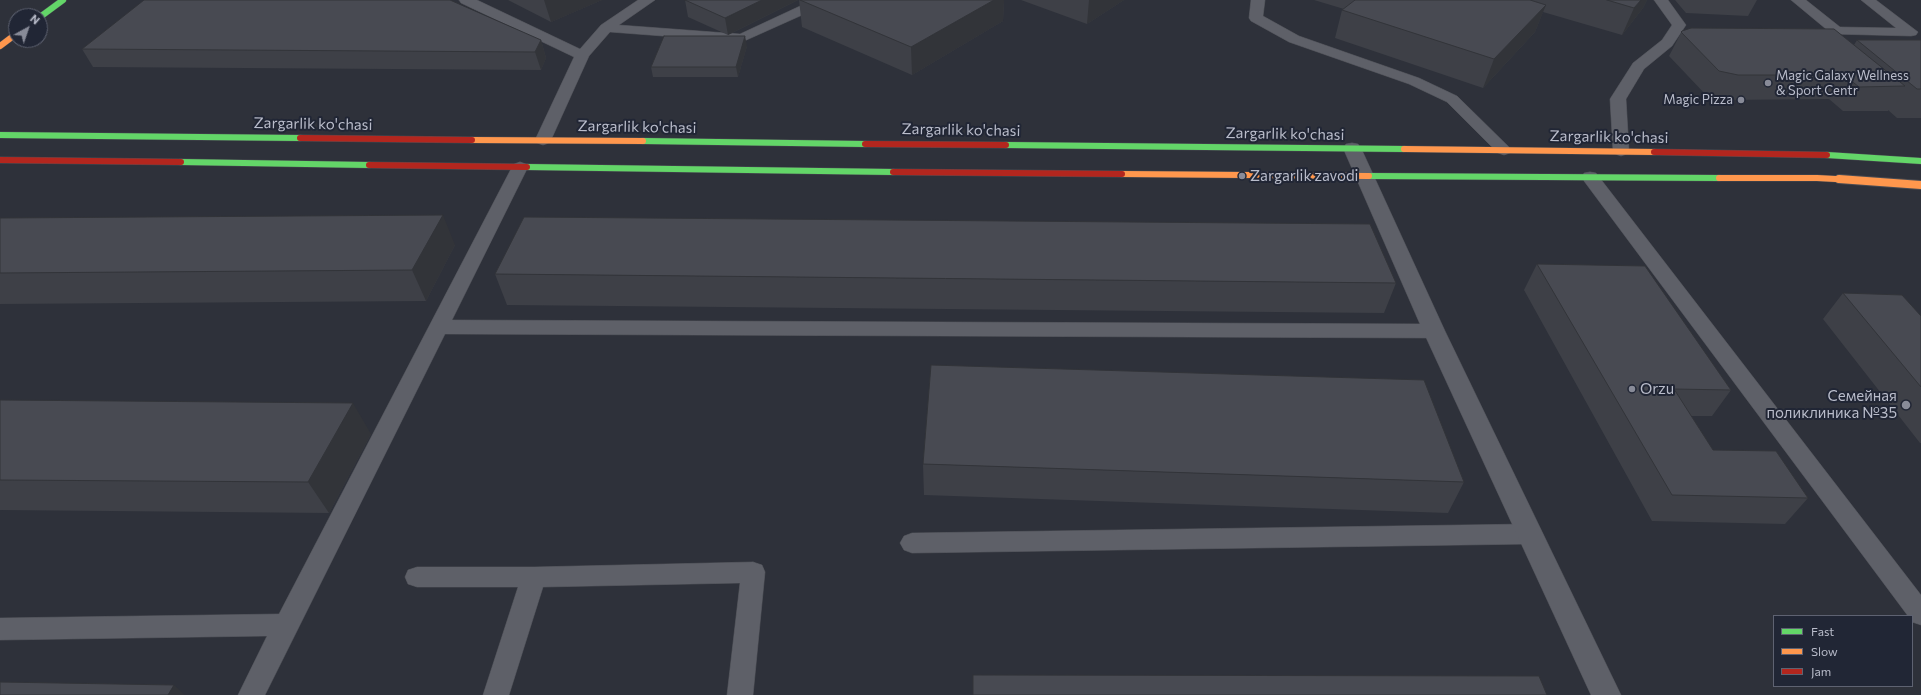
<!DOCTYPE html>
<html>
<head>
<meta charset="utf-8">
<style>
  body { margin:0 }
  #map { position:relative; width:1921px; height:695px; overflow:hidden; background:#2e313a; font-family:Commissioner,sans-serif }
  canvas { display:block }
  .legend { position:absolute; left:1773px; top:615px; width:140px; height:72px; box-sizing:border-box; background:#212635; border:1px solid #5e6271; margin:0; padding:5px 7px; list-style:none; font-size:12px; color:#b9bcca }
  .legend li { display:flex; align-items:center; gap:8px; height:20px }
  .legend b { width:20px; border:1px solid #5e6271 }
  .north { position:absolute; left:8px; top:8px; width:40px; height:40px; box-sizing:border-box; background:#212635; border:1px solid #5e6271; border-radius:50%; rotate:40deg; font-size:11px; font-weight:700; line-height:16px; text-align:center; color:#b9bcca }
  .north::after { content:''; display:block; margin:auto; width:14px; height:18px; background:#888b98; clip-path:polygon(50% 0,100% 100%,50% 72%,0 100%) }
</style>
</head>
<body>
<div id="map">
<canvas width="1921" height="695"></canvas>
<ul class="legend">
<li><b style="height:5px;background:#63d668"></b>Fast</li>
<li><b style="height:5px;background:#ff974d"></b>Slow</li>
<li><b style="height:5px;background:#b3261e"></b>Jam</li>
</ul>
<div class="north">N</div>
</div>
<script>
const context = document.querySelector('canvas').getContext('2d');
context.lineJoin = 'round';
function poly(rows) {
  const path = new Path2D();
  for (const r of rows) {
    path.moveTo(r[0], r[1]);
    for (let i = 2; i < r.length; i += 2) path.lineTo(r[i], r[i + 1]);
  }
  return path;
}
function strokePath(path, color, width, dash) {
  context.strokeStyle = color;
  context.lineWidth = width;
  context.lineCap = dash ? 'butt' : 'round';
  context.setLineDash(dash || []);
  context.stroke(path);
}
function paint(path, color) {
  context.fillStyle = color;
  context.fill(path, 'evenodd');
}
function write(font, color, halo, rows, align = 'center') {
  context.font = font + ' Commissioner,sans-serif';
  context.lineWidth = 4;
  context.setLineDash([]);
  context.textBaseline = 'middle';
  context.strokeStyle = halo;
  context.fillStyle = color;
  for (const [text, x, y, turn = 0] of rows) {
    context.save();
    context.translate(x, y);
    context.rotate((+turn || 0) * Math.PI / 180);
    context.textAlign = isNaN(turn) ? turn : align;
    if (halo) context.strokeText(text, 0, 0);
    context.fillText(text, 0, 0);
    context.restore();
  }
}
const lane = poly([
  [459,0,477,0,580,49,601,25,638,0,655,0,619,25,740,34,813,0,831,0,829,3,742,42,610,32,589,56,551,140,549,143,543,145,537,143,535,140,574,57,461,3,459,0],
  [1251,0,1265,0,1263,16,1299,36,1419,78,1457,96,1512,150,1510,153,1504,155,1498,153,1447,102,1409,84,1289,42,1251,21,1249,18,1251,0],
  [1654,0,1668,0,1686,25,1672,46,1644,69,1626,99,1629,151,1627,154,1621,156,1615,154,1613,151,1610,99,1633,63,1662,40,1672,25,1654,0],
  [1791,0,1806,0,1840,27,1896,28,1861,0,1876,0,1918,32,1916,35,1911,36,1832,34,1791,0],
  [520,162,526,164,528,167,452,320,1434,324,1441,326,1444,331,1441,336,1434,338,445,334,265,695,238,695,267,636,0,640,0,618,279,614,512,167,514,164,520,162],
  [1590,172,1596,173,1921,595,1921,625,1912,622,1912,616,1908,616,1584,181,1582,177,1584,173,1590,172],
  [1530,524,1538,527,1542,534,1538,541,1530,544,912,553,904,550,900,543,904,536,912,533,1530,524],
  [753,562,762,565,765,572,753,695,727,695,740,583,543,587,509,695,483,695,518,587,417,587,408,584,405,577,408,570,417,567,534,567,753,562]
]);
const street = poly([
  [1352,143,1358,144,1361,148,1445,331,1621,695,1591,695,1423,331,1343,148,1346,144,1352,143]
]);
const fast = poly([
  [40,17,63,0],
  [0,135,300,138],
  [643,141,865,144],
  [1006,145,1404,149],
  [1827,155,1921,161],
  [181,162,369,165],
  [527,167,893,172],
  [1369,176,1719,178]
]);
const slowFar1 = poly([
  [0,46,16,34],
  [472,140,643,141],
  [1404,149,1654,152],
  [1122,174,1369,176],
  [1719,178,1817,178,1854,180]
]);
const slow = poly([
  [1839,179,1921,185]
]);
const jam = poly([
  [300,138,472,140],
  [865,144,1006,145],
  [1654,152,1827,155],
  [0,160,181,162],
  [369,165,527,167],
  [893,172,1122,174]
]);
strokePath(lane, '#4a4c53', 1);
strokePath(street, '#4a4c53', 1);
strokePath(fast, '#4a4c53', 7);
strokePath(slowFar1, '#4a4c53', 7);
strokePath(slow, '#4a4c53', 10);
strokePath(jam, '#4a4c53', 7);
paint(lane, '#5e6068');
paint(street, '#5e6068');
strokePath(fast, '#63d668', 6);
strokePath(slowFar1, '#ff974d', 6);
strokePath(slow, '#ff974d', 8);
strokePath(jam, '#b3261e', 6);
paint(poly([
  [508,0,602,0,551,22],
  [685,0,798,0,728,35,688,17],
  [799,0,1004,0,1003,21,912,75,802,27],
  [1021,0,1124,0,1087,24],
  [1314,0,1647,0,1643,8,1622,35,1543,12,1535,32,1483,88,1335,38,1342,10,1344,9],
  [1675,0,1757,0,1748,16,1686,13],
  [1682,31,1854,45,1857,40,1921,40,1921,118,1897,118,1888,110,1888,111,1843,111,1829,99,1724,100,1706,95,1669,56],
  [541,40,546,58,541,70,93,67,82,49],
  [747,46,738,77,653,77,651,67],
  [0,218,455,245,426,301,0,304],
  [1537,264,1731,390,1712,416,1691,416,1713,450,1808,498,1785,524,1652,521,1524,290],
  [495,274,1396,283,1384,313,507,305],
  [1843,293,1921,316,1921,443,1920,443,1823,319],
  [0,400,371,434,329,513,0,510],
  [923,464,1464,482,1448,513,924,495]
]), '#3e4047');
paint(poly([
  [544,0,602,0,551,22],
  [762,0,798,0,728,35,725,18],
  [994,0,1004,0,1003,21,912,75,911,47],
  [1089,0,1124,0,1087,24],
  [1641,0,1647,0,1643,8,1622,35,1634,8],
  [1546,5,1535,32,1483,88,1494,59],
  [745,36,747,46,738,77,736,67],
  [541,40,546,58,541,70,535,52],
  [443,215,455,245,426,301,412,270],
  [353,403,371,434,329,513,308,482],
  [174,685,185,695,168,695]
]), '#323439');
const building = poly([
  [144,0,450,0,541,40,535,52,82,49,144,0],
  [685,0,762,0,725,18,685,0],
  [800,0,994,0,911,47,800,0],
  [1355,0,1530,0,1546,5,1494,59,1342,10,1355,0],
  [1607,0,1641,0,1634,8,1607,0],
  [1691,28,1834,29,1905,86,1859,87,1844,75,1738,75,1719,71,1681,32,1682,31,1691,28],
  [664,36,745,36,736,67,651,67,664,36],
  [1857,40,1921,40,1921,89,1917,89,1857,40],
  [443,215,412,270,0,273,0,218,443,215],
  [524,217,1370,224,1396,283,495,274,524,217],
  [1537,264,1645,266,1731,390,1674,389,1713,450,1776,451,1808,498,1672,495,1537,264],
  [1843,293,1902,295,1921,316,1921,387,1843,293],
  [931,365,1424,380,1464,482,923,464,931,365],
  [0,400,353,403,308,482,0,480,0,400],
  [973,675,1539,676,1547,695,973,695,973,675],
  [0,682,174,685,168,695,0,695,0,682]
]);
paint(building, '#484a52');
strokePath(building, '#323439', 1);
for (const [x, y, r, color] of [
  [1768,83,4,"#888b98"],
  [1741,100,4,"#888b98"],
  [1242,176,4,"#888b98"],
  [1632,389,4,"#888b98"],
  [1906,405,5,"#888b98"]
]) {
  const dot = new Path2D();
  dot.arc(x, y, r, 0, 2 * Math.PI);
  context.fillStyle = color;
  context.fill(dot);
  strokePath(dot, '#212635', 1.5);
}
write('13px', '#b9bcca', '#212635', [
  ["Magic Galaxy Wellness",1776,76],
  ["& Sport Centr",1776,91],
  ["Magic Pizza",1733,100,"right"]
], 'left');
write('15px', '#b9bcca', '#212635', [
  ["Zargarlik ko'chasi",313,124,1],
  ["Zargarlik ko'chasi",637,127,1],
  ["Zargarlik ko'chasi",961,130,1],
  ["Zargarlik ko'chasi",1285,134,1],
  ["Zargarlik ko'chasi",1609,137,1]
]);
write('15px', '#b9bcca', '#212635', [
  ["Zargarlik zavodi",1250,176],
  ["Orzu",1640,389],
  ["Семейная",1897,396,"right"],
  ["поликлиника №35",1897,413,"right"]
], 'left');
</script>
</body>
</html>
